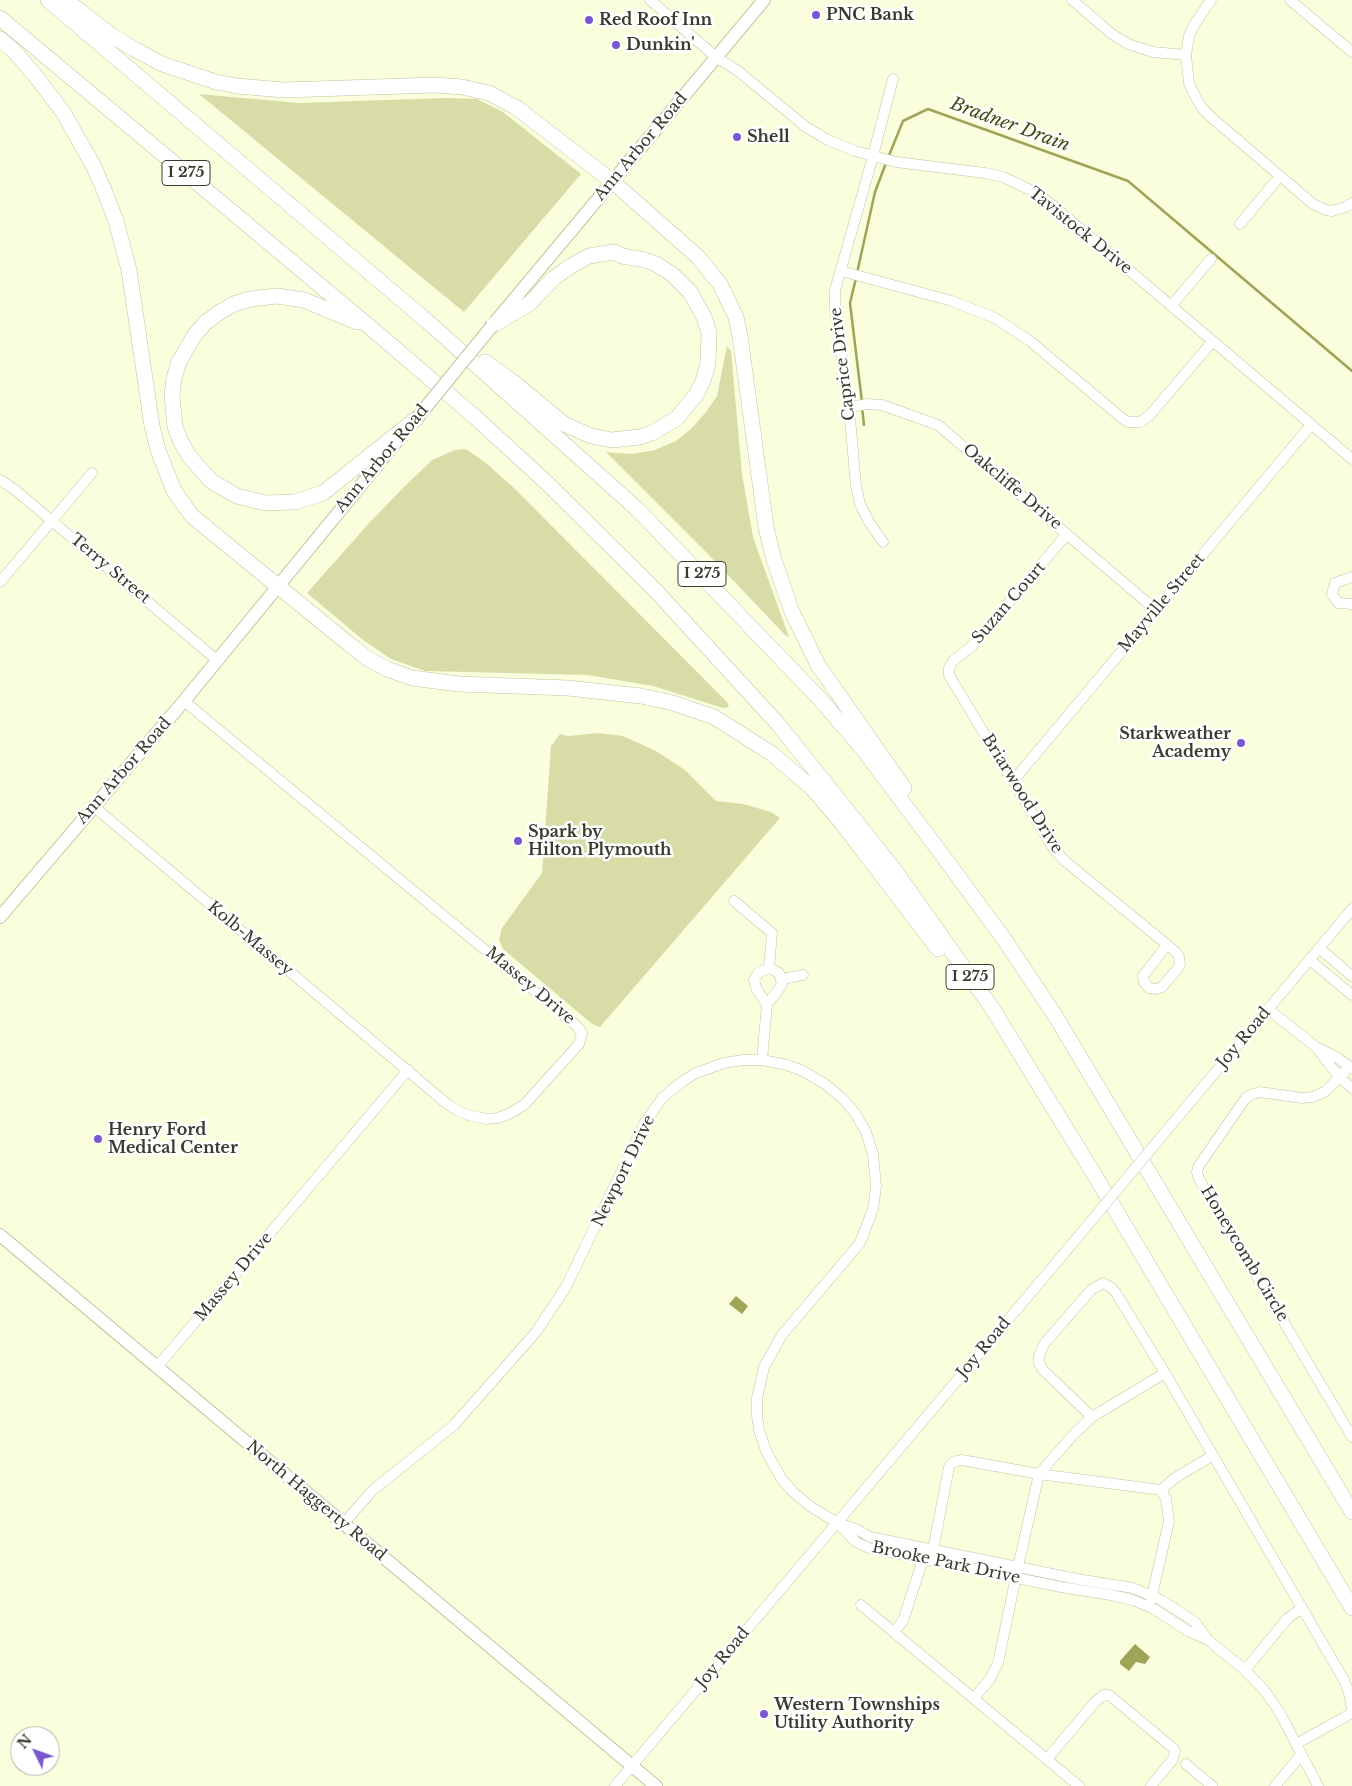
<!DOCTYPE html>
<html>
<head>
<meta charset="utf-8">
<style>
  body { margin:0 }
  #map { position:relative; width:1352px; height:1786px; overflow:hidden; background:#fafedc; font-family:"Libre Baskerville",serif }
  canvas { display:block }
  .north { position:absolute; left:10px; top:1726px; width:50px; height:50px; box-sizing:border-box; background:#fff; border:1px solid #b0b1ab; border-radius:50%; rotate:312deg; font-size:14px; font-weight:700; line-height:20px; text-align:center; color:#393b2d }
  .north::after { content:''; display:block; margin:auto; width:18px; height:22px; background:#7a57d1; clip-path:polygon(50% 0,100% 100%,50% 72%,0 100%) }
</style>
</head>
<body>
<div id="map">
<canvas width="1352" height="1786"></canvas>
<div class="north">N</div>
</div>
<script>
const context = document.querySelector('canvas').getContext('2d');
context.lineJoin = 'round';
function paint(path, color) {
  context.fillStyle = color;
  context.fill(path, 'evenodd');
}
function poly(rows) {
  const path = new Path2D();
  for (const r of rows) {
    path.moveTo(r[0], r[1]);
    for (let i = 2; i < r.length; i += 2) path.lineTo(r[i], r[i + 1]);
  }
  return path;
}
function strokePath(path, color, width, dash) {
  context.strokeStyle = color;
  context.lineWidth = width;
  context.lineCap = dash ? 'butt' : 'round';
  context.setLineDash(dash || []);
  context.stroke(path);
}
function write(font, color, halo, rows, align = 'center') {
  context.font = font + ' "Libre Baskerville",serif';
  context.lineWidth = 5;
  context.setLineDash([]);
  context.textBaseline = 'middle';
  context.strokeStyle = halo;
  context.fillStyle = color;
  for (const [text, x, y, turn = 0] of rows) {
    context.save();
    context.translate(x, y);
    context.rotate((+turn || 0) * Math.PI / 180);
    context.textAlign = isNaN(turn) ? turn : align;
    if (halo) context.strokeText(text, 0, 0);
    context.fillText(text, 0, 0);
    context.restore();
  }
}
paint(poly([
  [199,94,299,103,445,98,477,99,503,112,581,174,464,312],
  [727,346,731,351,742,474,753,537,789,637,786,636,707,553,606,452,632,454,655,450,676,441,691,429,706,412,717,396],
  [466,449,486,463,515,489,727,702,729,707,723,708,653,686,588,675,425,671,391,659,363,640,307,593,370,522,404,487,432,460,455,450],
  [598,733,623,736,656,751,685,770,716,801,743,804,771,812,780,818,600,1027,592,1024,503,949,499,940,502,928,542,873,551,746,560,734,568,736]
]), '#d8dda7');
paint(poly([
  [736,1296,748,1306,742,1314,729,1304],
  [1135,1644,1150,1657,1145,1664,1136,1662,1129,1671,1120,1664,1120,1661]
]), '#9ea558');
strokePath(poly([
  [888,158,903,121,928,109,1128,181,1352,371],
  [857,273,875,192,886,163],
  [856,278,850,303,862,402],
  [862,407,864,425]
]), '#9ea558', 2.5);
const minor = poly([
  [650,0,716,57,738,71,806,127,828,140,855,151,896,162,985,173,1003,177,1035,192,1051,204,1352,459],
  [1072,0,1112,34,1128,44,1153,52,1186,55],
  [1211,0,1194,25,1189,36,1186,55,1189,83,1195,96,1202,108,1212,118,1313,204,1326,210,1332,211,1346,207,1352,203],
  [1290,0,1352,52],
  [1240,224,1280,176],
  [841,271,952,301,995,318,1030,341,1123,419,1128,422,1140,422,1149,416,1213,341],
  [1171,306,1211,259],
  [849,407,868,404,882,405,938,425,1156,610],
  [0,480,14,489,218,661],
  [1067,534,972,646,953,661,949,668,949,675,1053,848,1065,861,1176,952,1179,957,1180,964,1178,968,1162,987,1156,989,1149,988,1144,982,1143,976,1167,945],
  [883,542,869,522,860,504,856,486,849,407,835,308,835,290,870,167,893,79],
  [1352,577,1335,583,1332,594,1338,603,1352,604],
  [0,582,92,473],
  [1013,781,1311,425],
  [93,806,446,1103,458,1111,468,1115,486,1119,498,1118,511,1113,525,1104,579,1044,582,1033,577,1026,184,701],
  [734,901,772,933,769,968],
  [1319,948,1352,976],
  [1310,960,1352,995],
  [769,968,779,973,782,984,777,992,767,1004,757,990,754,980,759,972,769,968],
  [782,979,803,975],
  [1268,1009,1316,1047,1336,1057,1352,1068],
  [1317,1048,1339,1077,1352,1088],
  [762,1060,767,1004],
  [1350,1066,1326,1091,1313,1097,1302,1098,1260,1092,1250,1095,1245,1099,1198,1167,1197,1172,1199,1179,1352,1437],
  [1177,1118,1352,909],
  [157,1367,408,1070],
  [1092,1417,1043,1370,1039,1363,1039,1356,1044,1344,1091,1290,1103,1283,1112,1288,1116,1293,1165,1373,1344,1680,1350,1696,1352,1713,1296,1744],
  [838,1523,856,1542,869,1548,1061,1587,1111,1595,1133,1600,1154,1609,1188,1631,1206,1639],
  [343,1524,373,1490,454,1425,536,1332,566,1287,644,1124,663,1097,683,1081,696,1073,724,1063,743,1060,762,1060,787,1065,803,1071,825,1084,843,1099,855,1113,866,1132,873,1154,876,1186,873,1209,860,1243,782,1335,764,1367,757,1398,757,1416,759,1430,766,1451,781,1478,793,1492,811,1507,838,1523,856,1529,870,1537,1077,1579,1133,1588,1161,1600,1195,1622,1208,1640,1245,1670,1265,1691,1280,1713,1318,1786],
  [1151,1600,1169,1521,1166,1499,1161,1490],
  [861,1605,1079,1786],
  [894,1632,903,1621,923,1559,933,1550,949,1467,952,1463,957,1461,962,1460,1039,1474,1161,1490,1175,1478,1212,1456],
  [1245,1670,1287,1619,1302,1608],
  [974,1698,990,1679,998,1663,1018,1567,1039,1474,1074,1434,1092,1417,1165,1373],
  [1047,1759,1096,1701,1104,1695,1109,1695,1173,1748,1175,1751,1173,1759,1151,1786],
  [1186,1764,1212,1786],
  [615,1786,1077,1238],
  [1275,1786,1301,1755]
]);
const major = poly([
  [496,321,764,0],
  [0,917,184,701,402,435],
  [0,1235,656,1786]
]);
const highway = poly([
  [48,0,428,322,637,509,820,699,862,748,943,856,1004,939,1056,1017,1352,1512],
  [66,0,111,35,134,49,162,64,216,82,237,86,284,90,435,85,462,87,489,93,517,108,613,182,698,257,720,284,736,317,740,336,766,527,774,560,792,612,818,665,904,788],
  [0,18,371,328,475,417,547,483,656,591,778,724,896,872,992,1008,1097,1179,1352,1608],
  [0,39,14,51,34,74,63,112,93,165,104,190,116,221,129,270,152,426,158,450,174,491,192,516,344,640,368,659,387,669,412,678,459,684,568,688,641,696,673,703,714,717,771,753,812,788,841,822,938,949],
  [357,322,304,300,277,296,250,299,234,304,220,312,205,323,194,336,179,362,174,378,172,395,175,427,181,442,189,456,211,481,237,496,265,503,295,502,323,493,417,418],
  [485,362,512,381,564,424,591,436,612,440,640,437,652,433,677,418,696,395,703,381,708,364,709,333,704,317,690,292,672,274,656,264,645,260,622,256,614,252,589,256,569,267,554,278,530,303,492,326]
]);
strokePath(minor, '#c0c4a3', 11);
strokePath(major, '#c0c4a3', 14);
strokePath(highway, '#c0c4a3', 16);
strokePath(minor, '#fff', 10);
strokePath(major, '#fff', 12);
strokePath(highway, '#fff', 15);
const minorBridge = poly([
  [1077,1238,1177,1118]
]);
const majorBridge = poly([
  [417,418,492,326]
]);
strokePath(minorBridge, '#c0c4a3', 11, []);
strokePath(majorBridge, '#c0c4a3', 14, []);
strokePath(minorBridge, '#fff', 10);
strokePath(majorBridge, '#fff', 12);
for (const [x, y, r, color] of [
  [816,15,5,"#7a57d1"],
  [589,20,5,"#7a57d1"],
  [616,45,5,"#7a57d1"],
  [737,137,5,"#7a57d1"],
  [1241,743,5,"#7a57d1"],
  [518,841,5,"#7a57d1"],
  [98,1139,5,"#7a57d1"],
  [764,1714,5,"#7a57d1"]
]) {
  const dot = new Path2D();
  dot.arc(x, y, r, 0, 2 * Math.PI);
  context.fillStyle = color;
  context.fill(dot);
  strokePath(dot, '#fff', 2);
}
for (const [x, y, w] of [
  [186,173,48],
  [702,574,48],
  [970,977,48]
]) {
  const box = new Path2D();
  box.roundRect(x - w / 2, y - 12.5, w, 25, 4);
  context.fillStyle = '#fff';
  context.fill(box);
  strokePath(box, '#393b2d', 1);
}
write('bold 15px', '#393b2d', null, [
  ["I 275",186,173],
  ["I 275",702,574],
  ["I 275",970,977]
]);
write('bold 16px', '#393b2d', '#fff', [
  ["PNC Bank",826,15],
  ["Red Roof Inn",599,20],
  ["Dunkin'",626,45],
  ["Shell",747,137],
  ["Starkweather",1231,734,"right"],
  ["Academy",1231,752,"right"],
  ["Spark by",528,832],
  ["Hilton Plymouth",528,850],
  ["Henry Ford",108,1130],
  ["Medical Center",108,1148],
  ["Western Townships",774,1705],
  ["Utility Authority",774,1723]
], 'left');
write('16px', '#393b2d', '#fff', [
  ["Ann Arbor Road",641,147,-50],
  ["Tavistock Drive",1080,231,39],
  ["Caprice Drive",843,364,-97],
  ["Ann Arbor Road",382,459,-50],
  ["Oakcliffe Drive",1012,487,40],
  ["Terry Street",110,569,40],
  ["Suzan Court",1009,603,-49],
  ["Mayville Street",1162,603,-50],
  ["Ann Arbor Road",124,771,-49],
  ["Briarwood Drive",1022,794,58],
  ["Kolb-Massey",250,939,40],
  ["Massey Drive",530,986,40],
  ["Joy Road",1244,1038,-50],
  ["Newport Drive",624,1171,-64],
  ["Honeycomb Circle",1244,1254,59],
  ["Massey Drive",234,1277,-50],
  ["Joy Road",984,1348,-50],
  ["North Haggerty Road",316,1501,40],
  ["Brooke Park Drive",946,1563,12],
  ["Joy Road",723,1658,-50]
]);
write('italic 18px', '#44480c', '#fff', [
  ["Bradner Drain",1010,125,20]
]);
</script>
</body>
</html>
